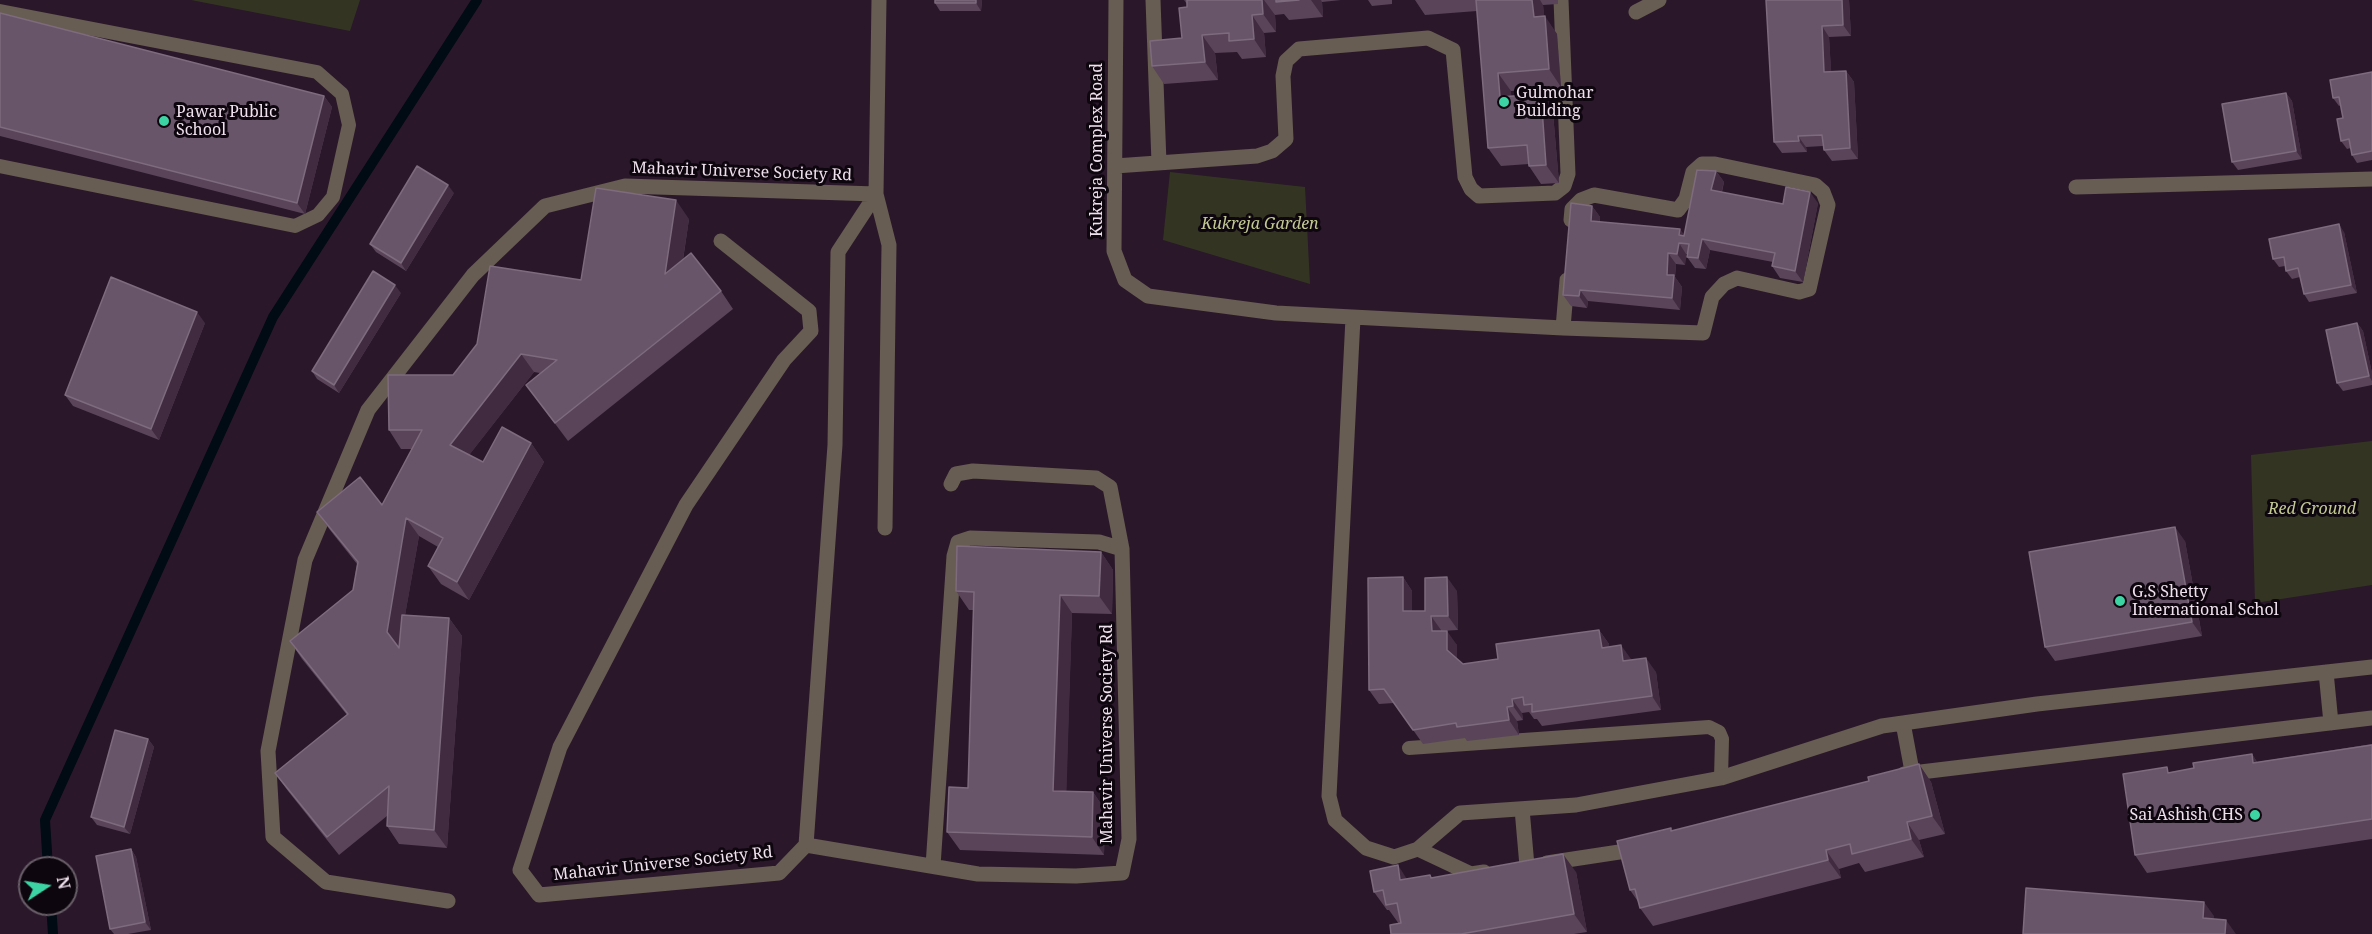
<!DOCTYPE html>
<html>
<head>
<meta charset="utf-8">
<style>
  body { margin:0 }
  #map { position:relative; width:2372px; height:934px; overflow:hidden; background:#2a172a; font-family:"Noto Serif",serif }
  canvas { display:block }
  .north { position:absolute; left:18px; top:856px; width:60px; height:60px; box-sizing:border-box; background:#0e060e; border:2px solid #685e68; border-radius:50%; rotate:78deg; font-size:16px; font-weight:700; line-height:24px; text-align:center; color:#efe1ee }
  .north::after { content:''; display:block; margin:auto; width:21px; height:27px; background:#3dd4a3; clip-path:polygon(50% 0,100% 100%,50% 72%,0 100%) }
</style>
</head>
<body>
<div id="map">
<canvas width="2372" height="934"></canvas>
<div class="north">N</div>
</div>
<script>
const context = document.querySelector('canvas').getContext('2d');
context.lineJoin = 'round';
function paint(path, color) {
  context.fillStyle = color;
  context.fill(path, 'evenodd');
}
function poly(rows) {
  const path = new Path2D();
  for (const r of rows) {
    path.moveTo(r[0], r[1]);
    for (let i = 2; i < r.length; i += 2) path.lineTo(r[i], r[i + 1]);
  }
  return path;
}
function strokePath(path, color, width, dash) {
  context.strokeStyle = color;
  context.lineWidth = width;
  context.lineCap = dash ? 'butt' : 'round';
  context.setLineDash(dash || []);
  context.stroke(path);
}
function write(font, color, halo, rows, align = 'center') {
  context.font = font + ' "Noto Serif",serif';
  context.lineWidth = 6;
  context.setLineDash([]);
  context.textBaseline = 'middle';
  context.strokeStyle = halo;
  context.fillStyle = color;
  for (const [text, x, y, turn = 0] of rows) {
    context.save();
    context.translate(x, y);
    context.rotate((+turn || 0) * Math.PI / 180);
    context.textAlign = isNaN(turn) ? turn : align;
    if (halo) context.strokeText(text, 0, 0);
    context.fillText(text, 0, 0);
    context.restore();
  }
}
paint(poly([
  [191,0,360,0,350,31],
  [1170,172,1305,187,1310,284,1163,240],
  [2372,441,2372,585,2255,603,2251,455]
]), '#333522');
strokePath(poly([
  [48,868,45,820,273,317,477,0],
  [51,904,53,934]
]), '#000b14', 10);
strokePath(poly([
  [0,11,317,72,342,94,349,125,333,197,318,215,295,226,0,166],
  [1409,748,1709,727,1719,732,1722,739,1721,778]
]), '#675d52', 14);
strokePath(poly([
  [1116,0,1114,251,1125,280,1148,296,1276,313,1563,328,1567,280],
  [1153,0,1159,163],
  [1636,12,1659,0],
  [1115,166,1257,156,1272,151,1286,139,1283,76,1286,61,1299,49,1428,38,1453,50,1465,177,1471,189,1479,196,1555,193,1564,186,1568,174,1561,0],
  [2076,187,2372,179],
  [721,241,809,311,811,331,784,360,686,505,560,747,520,870,539,895,779,873,806,845,835,445,838,252,876,194,879,0],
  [1353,318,1329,796,1335,820,1366,848,1394,857,1418,849,1460,813,1576,805,1721,778,1882,726,2037,704,2372,667],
  [1563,328,1703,333,1712,297,1724,284,1737,278,1799,292,1809,289,1828,205,1823,192,1815,185,1715,164,1702,164,1693,172,1686,199,1678,210,1594,195,1581,200,1572,209,1571,220],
  [951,484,956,474,973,471,1096,478,1110,487,1122,549],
  [2326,672,2331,723],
  [1903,723,1912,771],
  [1904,774,2372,718],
  [1522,809,1527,866],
  [806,845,978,874,1076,876,1122,873,1129,839,1122,549,1099,542,970,538,958,542,954,556,933,866],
  [1418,849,1471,874,1484,872],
  [1547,863,1639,849],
  [448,901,326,882,273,837,268,751,305,560,368,410,473,275,545,206,625,186,876,194,889,245,885,528]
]), '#675d52', 15);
paint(poly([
  [935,0,982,0,981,11,940,11,935,3],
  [1184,0,1341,0,1322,2,1323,17,1289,20,1284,14,1275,15,1276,32,1264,33,1266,57,1242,59,1237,52,1215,53,1218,80,1164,84,1152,66,1182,38,1187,7,1187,4],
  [1368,0,1392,0,1392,4,1372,6],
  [1415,0,1558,0,1558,4,1543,5,1544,16,1557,34,1561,87,1511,91,1511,97,1541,94,1553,113,1559,183,1541,184,1529,166,1529,164,1501,166,1488,148,1477,11,1425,15],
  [1766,0,1849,0,1851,36,1829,37,1831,72,1846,71,1854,82,1858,159,1832,161,1824,150,1823,146,1806,147,1807,152,1782,153,1774,142],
  [0,13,324,96,332,107,305,214,0,136],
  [2372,72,2372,160,2357,163,2352,155,2351,148,2347,149,2341,141,2343,118,2341,105,2339,106,2333,98],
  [2286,93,2292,101,2302,159,2238,170,2232,162],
  [1716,171,1724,182,1722,192,1783,204,1818,203,1803,282,1780,278,1772,266,1773,262,1710,250,1706,269,1695,268,1687,257,1688,254,1686,254,1685,265,1676,264,1675,277,1682,287,1680,310,1588,301,1587,308,1571,306,1563,295,1592,206,1600,217,1600,222,1684,235],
  [454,193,406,271,376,252,370,244],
  [689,219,683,260,721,291,733,309,568,441,526,385,540,373,534,372,469,455,483,462,531,443,544,462,469,600,441,584,428,566,438,547,419,536,405,615,449,618,462,636,447,848,399,844,387,826,387,816,339,855,288,791,275,773,347,715,302,659,290,641,353,590,357,564,330,530,317,512,382,505,412,449,401,449,389,430,453,375],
  [2344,232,2357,293,2309,302,2304,294,2300,277,2292,279,2286,271,2285,266,2279,267,2273,259],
  [401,293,339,393,317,379,312,371],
  [205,323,159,440,73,406,65,395],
  [2357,323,2363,331,2372,373,2372,385,2343,391,2337,383],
  [2185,541,2202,636,2055,661,2045,647],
  [1101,552,1113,570,1112,614,1072,613,1066,791,1093,792,1105,810,1104,855,960,850,947,832,968,788,974,610,969,610,956,591],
  [1403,577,1412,591,1412,611,1425,611,1457,591,1458,630,1441,631,1457,645,1457,659,1463,664,1498,659,1599,630,1609,644,1609,647,1631,660,1656,672,1661,710,1542,726,1537,719,1534,719,1529,712,1522,713,1523,720,1517,721,1519,735,1467,741,1465,738,1423,744,1394,703,1379,704,1369,690],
  [148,739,154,747,130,834,97,825,91,817],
  [2372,744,2372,839,2147,873,2135,855,2171,772,2194,768,2252,754,2257,762],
  [1919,764,1931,782,1945,834,1919,840,1924,857,1865,872,1859,863,1839,869,1841,878,1653,926,1640,908,1639,903,1630,890,1673,831,1869,781],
  [131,849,136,857,151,930,128,934,114,934,110,929],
  [1576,872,1587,932,1574,934,1391,934,1399,924,1389,910,1387,910,1374,892,1407,879,1430,875,1432,878]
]), '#594459');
paint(poly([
  [976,0,982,0,981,11,976,3],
  [1262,0,1264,0,1275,15,1276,32,1263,14],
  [1311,0,1321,0,1322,2,1323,17],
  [1532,0,1540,0,1543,5,1545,24,1545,16,1557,34,1561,87,1549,69,1534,17],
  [1842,0,1849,0,1851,36,1843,25],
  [1252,15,1264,33,1266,57,1254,39],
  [1822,26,1829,37,1832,84,1824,72],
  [1202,35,1215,53,1218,80,1205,62],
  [1846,71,1854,82,1858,159,1850,148],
  [1498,73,1511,91,1513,116,1500,97],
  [2286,93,2292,101,2302,159,2296,151],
  [1541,94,1553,113,1559,183,1546,165],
  [324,96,332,107,305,214,297,203],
  [1798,136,1806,147,1807,152,1799,141],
  [1716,171,1724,182,1719,201,1711,190],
  [448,185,454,193,406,271,401,263],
  [1810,192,1818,203,1803,282,1795,271],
  [676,200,689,219,678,292,665,274],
  [1592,206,1600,217,1599,232,1591,221],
  [2339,224,2344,232,2357,293,2351,285],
  [1680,229,1688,240,1679,235],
  [1702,239,1710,250,1706,269,1698,258],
  [1679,243,1686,254,1685,265,1677,254],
  [1668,253,1676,264,1675,277,1682,287,1680,310,1672,298,1667,275],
  [395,285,401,293,339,393,334,385],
  [1580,290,1588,301,1587,308,1579,296],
  [197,312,205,323,159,440,151,429],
  [2357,323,2363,331,2372,373,2372,381,2369,376],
  [521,354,534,372,463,463,450,445],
  [531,443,544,462,469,600,457,582],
  [406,518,419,536,399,650,387,632],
  [2175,527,2185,541,2202,636,2192,622],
  [1101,552,1113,570,1112,614,1099,596],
  [1403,577,1412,591,1412,625,1403,611],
  [1447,577,1457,591,1458,630,1448,616],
  [1060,595,1072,613,1066,809,1053,791],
  [1431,616,1441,630,1442,645,1432,631],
  [449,618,462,636,447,848,434,830],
  [1599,630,1609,644,1612,662,1602,648],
  [1447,631,1457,645,1457,664,1447,650],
  [1621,645,1631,659,1633,675,1623,661],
  [1646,658,1656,672,1661,710,1652,696],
  [1512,699,1522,713,1523,720,1513,706],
  [1507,707,1517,721,1519,735,1509,720],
  [148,739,154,747,130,834,124,827],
  [2252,754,2264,773,2253,763],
  [1919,764,1931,782,1945,834,1932,816],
  [1093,792,1105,810,1104,855,1092,837],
  [1907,822,1919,840,1924,857,1911,839],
  [131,849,136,857,151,930,145,922],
  [1826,850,1839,869,1841,878,1828,860],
  [1563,854,1576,872,1587,932,1574,914],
  [1398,865,1410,884,1400,880],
  [2204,902,2214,916,2213,932,2203,918],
  [2226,920,2236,934,2225,934]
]), '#402b40');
const building = poly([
  [935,0,976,0,976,3,935,3,935,0],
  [1187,0,1262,0,1263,14,1252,15,1254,39,1229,41,1229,33,1202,35,1205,62,1152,66,1150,41,1182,38,1179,8,1187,7,1187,0],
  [1276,0,1299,0,1276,2,1276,0],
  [1476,0,1532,0,1534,17,1545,16,1549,69,1498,73,1500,97,1541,94,1546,165,1529,166,1527,145,1488,148,1476,0],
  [1766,0,1842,0,1843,25,1822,26,1824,72,1846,71,1850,148,1824,150,1822,135,1798,136,1799,141,1774,142,1766,0],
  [0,13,324,96,297,203,0,127,0,13],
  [2372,72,2372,151,2352,155,2349,139,2341,141,2337,119,2343,118,2339,97,2333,98,2330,80,2372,72],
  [2286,93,2296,151,2232,162,2222,104,2286,93],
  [417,166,448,185,401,263,370,244,417,166],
  [1697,170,1716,171,1711,190,1783,204,1786,187,1810,192,1795,271,1772,266,1775,253,1702,239,1698,258,1687,257,1689,244,1679,243,1677,254,1668,253,1667,275,1674,275,1672,298,1580,290,1579,296,1563,295,1571,203,1592,206,1591,221,1680,229,1679,235,1684,236,1697,170],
  [596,188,676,200,665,274,691,253,721,291,555,423,526,385,557,360,521,354,450,445,483,462,502,427,531,443,457,582,428,566,443,538,406,518,387,632,399,648,402,615,449,618,434,830,387,826,389,786,327,837,275,773,348,714,290,641,353,590,358,562,317,512,360,477,382,505,422,430,389,430,388,375,453,375,477,344,490,266,581,280,596,188],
  [2339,224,2351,285,2304,294,2298,268,2286,271,2284,257,2273,259,2269,239,2339,224],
  [373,271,395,285,334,385,312,371,373,271],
  [111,277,197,312,151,429,65,395,111,277],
  [2357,323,2369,376,2337,383,2326,330,2357,323],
  [2175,527,2192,622,2045,647,2029,552,2175,527],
  [957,546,1101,552,1099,596,1060,595,1053,791,1093,792,1092,837,947,832,949,787,968,788,974,592,956,591,957,546],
  [1403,577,1403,611,1425,611,1425,578,1447,577,1448,616,1431,616,1432,631,1447,631,1447,650,1463,664,1498,659,1496,644,1599,630,1602,648,1621,645,1623,661,1646,658,1652,696,1532,712,1532,704,1524,705,1523,697,1512,699,1513,706,1507,707,1509,720,1457,727,1456,723,1413,730,1384,689,1369,690,1368,578,1403,577],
  [115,730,148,739,124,827,91,817,115,730],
  [2372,745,2372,819,2135,855,2123,774,2167,767,2168,773,2194,768,2193,763,2252,754,2253,763,2372,745],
  [1919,764,1932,816,1907,822,1911,839,1852,854,1850,844,1826,850,1828,860,1640,908,1635,889,1630,890,1617,841,1671,828,1671,831,1869,781,1868,777,1919,764],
  [131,849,145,922,110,929,96,856,131,849],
  [1563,854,1574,914,1461,934,1391,934,1390,925,1401,923,1397,903,1386,905,1383,890,1374,892,1370,871,1398,865,1400,880,1430,875,1431,878,1563,854],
  [2026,888,2204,902,2203,918,2226,920,2225,934,2023,934,2026,888]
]);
paint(building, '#695569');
strokePath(building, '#7e6b7e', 1.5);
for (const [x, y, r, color] of [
  [1504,102,6,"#3dd4a3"],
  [164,121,6,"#3dd4a3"],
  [2120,601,6,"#3dd4a3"],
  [2255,815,6,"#3dd4a3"]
]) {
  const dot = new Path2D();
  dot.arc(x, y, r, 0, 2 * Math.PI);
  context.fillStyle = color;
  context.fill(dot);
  strokePath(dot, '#0e060e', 2);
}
write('16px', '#efe1ee', '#0e060e', [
  ["Gulmohar",1516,93],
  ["Building",1516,111],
  ["Pawar Public",176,112],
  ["School",176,130],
  ["G.S Shetty",2132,592],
  ["International Schol",2132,610],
  ["Sai Ashish CHS",2243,815,"right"]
], 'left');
write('16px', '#efe1ee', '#0e060e', [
  ["Kukreja Complex Road",1097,150,-90],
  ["Mahavir Universe Society Rd",742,172,2],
  ["Mahavir Universe Society Rd",1107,734,-90],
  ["Mahavir Universe Society Rd",663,864,-6]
]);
write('italic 16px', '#c2ca92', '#0e060e', [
  ["Kukreja Garden",1260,224],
  ["Red Ground",2312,509]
]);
</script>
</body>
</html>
